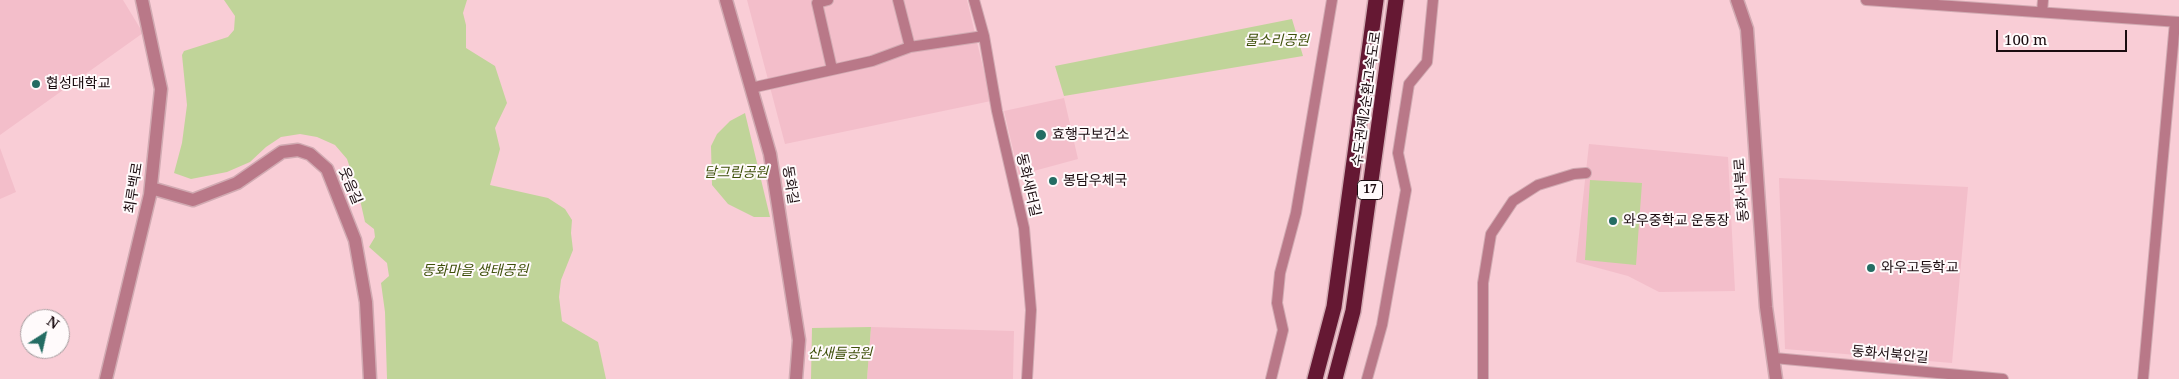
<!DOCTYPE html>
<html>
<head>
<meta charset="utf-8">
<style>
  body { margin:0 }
  #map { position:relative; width:2179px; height:379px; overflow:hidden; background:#f9cdd6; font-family:"Noto Serif",serif }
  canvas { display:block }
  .north { position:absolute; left:20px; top:309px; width:50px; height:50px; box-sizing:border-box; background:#fffafb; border:1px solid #a49b9d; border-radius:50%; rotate:35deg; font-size:14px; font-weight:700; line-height:20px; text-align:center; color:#1b0c10 }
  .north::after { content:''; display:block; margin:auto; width:18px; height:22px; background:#246c63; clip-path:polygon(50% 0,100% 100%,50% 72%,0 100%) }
  .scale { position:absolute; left:1996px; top:30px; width:131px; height:22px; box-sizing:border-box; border:2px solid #1b0c10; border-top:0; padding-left:6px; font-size:15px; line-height:18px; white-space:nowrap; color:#1b0c10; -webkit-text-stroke:4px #fffafb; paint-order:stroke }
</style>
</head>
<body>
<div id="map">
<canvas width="2179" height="379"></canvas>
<div class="north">N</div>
<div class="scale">100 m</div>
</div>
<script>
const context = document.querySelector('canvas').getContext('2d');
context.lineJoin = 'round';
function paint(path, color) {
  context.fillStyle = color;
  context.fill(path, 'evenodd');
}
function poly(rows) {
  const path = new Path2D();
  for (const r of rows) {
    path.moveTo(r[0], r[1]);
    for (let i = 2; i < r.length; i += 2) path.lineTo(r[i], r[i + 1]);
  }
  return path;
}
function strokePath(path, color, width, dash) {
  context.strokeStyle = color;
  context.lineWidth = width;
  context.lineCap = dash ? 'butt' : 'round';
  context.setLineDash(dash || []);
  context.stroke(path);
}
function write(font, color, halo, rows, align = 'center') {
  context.font = font + ' "Noto Serif","Noto Sans KR",serif';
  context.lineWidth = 4;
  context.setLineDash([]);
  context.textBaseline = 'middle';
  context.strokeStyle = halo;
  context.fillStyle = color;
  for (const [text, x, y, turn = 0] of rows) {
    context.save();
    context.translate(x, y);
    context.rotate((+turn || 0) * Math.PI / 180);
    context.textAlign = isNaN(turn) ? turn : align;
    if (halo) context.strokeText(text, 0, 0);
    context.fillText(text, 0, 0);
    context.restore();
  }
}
paint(poly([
  [0,0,123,0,143,33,0,135],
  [747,0,967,0,991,101,785,144],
  [1064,98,1078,159,1019,175,1004,111],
  [1589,144,1728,157,1735,291,1659,292,1628,276,1576,262],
  [0,148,16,192,0,199],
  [1779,178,1968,187,1952,363,1785,349],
  [871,327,1014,331,1013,379,867,379]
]), '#f3beca');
paint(poly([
  [224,0,467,0,463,13,466,25,466,48,495,66,507,103,495,128,500,149,490,185,548,198,565,209,572,220,571,233,573,250,561,280,559,297,562,321,598,342,606,379,387,379,385,312,381,283,389,276,387,263,369,247,375,237,374,229,365,222,358,191,347,159,335,145,317,137,300,134,281,137,266,147,250,162,227,172,191,179,174,173,182,143,187,105,182,55,184,51,228,37,234,30,235,16],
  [1292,19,1303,56,1064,96,1055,66],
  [745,113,770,217,754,217,728,204,712,185,711,146,717,134,730,121],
  [1590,180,1642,183,1636,265,1585,260],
  [871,327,867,379,811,379,812,328]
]), '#c0d499');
const minor = poly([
  [828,0,817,3,832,69],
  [898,0,910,47],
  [974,0,984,36,997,111,1024,228,1031,310,1027,379],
  [1866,0,2179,22],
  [2042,12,2043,0],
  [751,88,872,61,910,47,984,36],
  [1774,358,2003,379],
  [1271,379,1283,330,1277,303,1280,273,1296,213,1332,0],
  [1367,379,1382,325,1406,190,1398,153,1409,84,1427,62,1433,0],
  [1483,379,1483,283,1491,234,1513,201,1538,185,1574,174,1586,173],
  [2143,379,2175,22]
]);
const tertiary = poly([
  [726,0,770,154,799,340,796,379],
  [1737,0,1747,29,1766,307,1776,379],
  [151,188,193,200,237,183,282,152,298,150,310,154,327,169,355,240,366,302,370,379],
  [106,379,150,195,161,89,142,0]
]);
const motorway = poly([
  [1315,379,1334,307,1376,0],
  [1335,379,1353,311,1396,0]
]);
strokePath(minor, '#d1aab2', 12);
strokePath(tertiary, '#d1aab2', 15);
strokePath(motorway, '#d1aab2', 18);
strokePath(minor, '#b97888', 10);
strokePath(tertiary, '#b97888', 12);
strokePath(motorway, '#651833', 15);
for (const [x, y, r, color] of [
  [36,84,5,"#246c63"],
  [1041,135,6,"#246c63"],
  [1053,181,5,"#246c63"],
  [1613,221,5,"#246c63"],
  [1871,268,5,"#246c63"]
]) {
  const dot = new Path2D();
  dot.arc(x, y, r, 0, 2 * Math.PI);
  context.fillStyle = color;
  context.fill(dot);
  strokePath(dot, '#fffafb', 2);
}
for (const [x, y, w] of [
  [1370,190,25]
]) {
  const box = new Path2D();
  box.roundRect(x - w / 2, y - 9.5, w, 19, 4);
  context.fillStyle = '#fffafb';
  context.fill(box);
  strokePath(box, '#1b0c10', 1);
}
write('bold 12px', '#1b0c10', null, [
  ["17",1370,190]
]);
write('italic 14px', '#3e500a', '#fffafb', [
  ["물소리공원",1277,41],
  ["달그림공원",736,173],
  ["동화마을 생태공원",475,271],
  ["산새들공원",840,354]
]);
write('14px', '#1b0c10', '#fffafb', [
  ["협성대학교",46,84],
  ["효행구보건소",1052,135],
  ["봉담우체국",1063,181],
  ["와우중학교 운동장",1623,221],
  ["와우고등학교",1881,268]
], 'left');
write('14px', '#1b0c10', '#fffafb', [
  ["수도권제2순환고속도로",1367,99,-82],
  ["동화길",790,185,81],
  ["동화새터길",1028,185,77],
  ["웃음길",350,186,67],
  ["최루백로",134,188,-81],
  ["동화서북로",1742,190,-94],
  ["동화서북안길",1890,355,5]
]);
</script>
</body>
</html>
